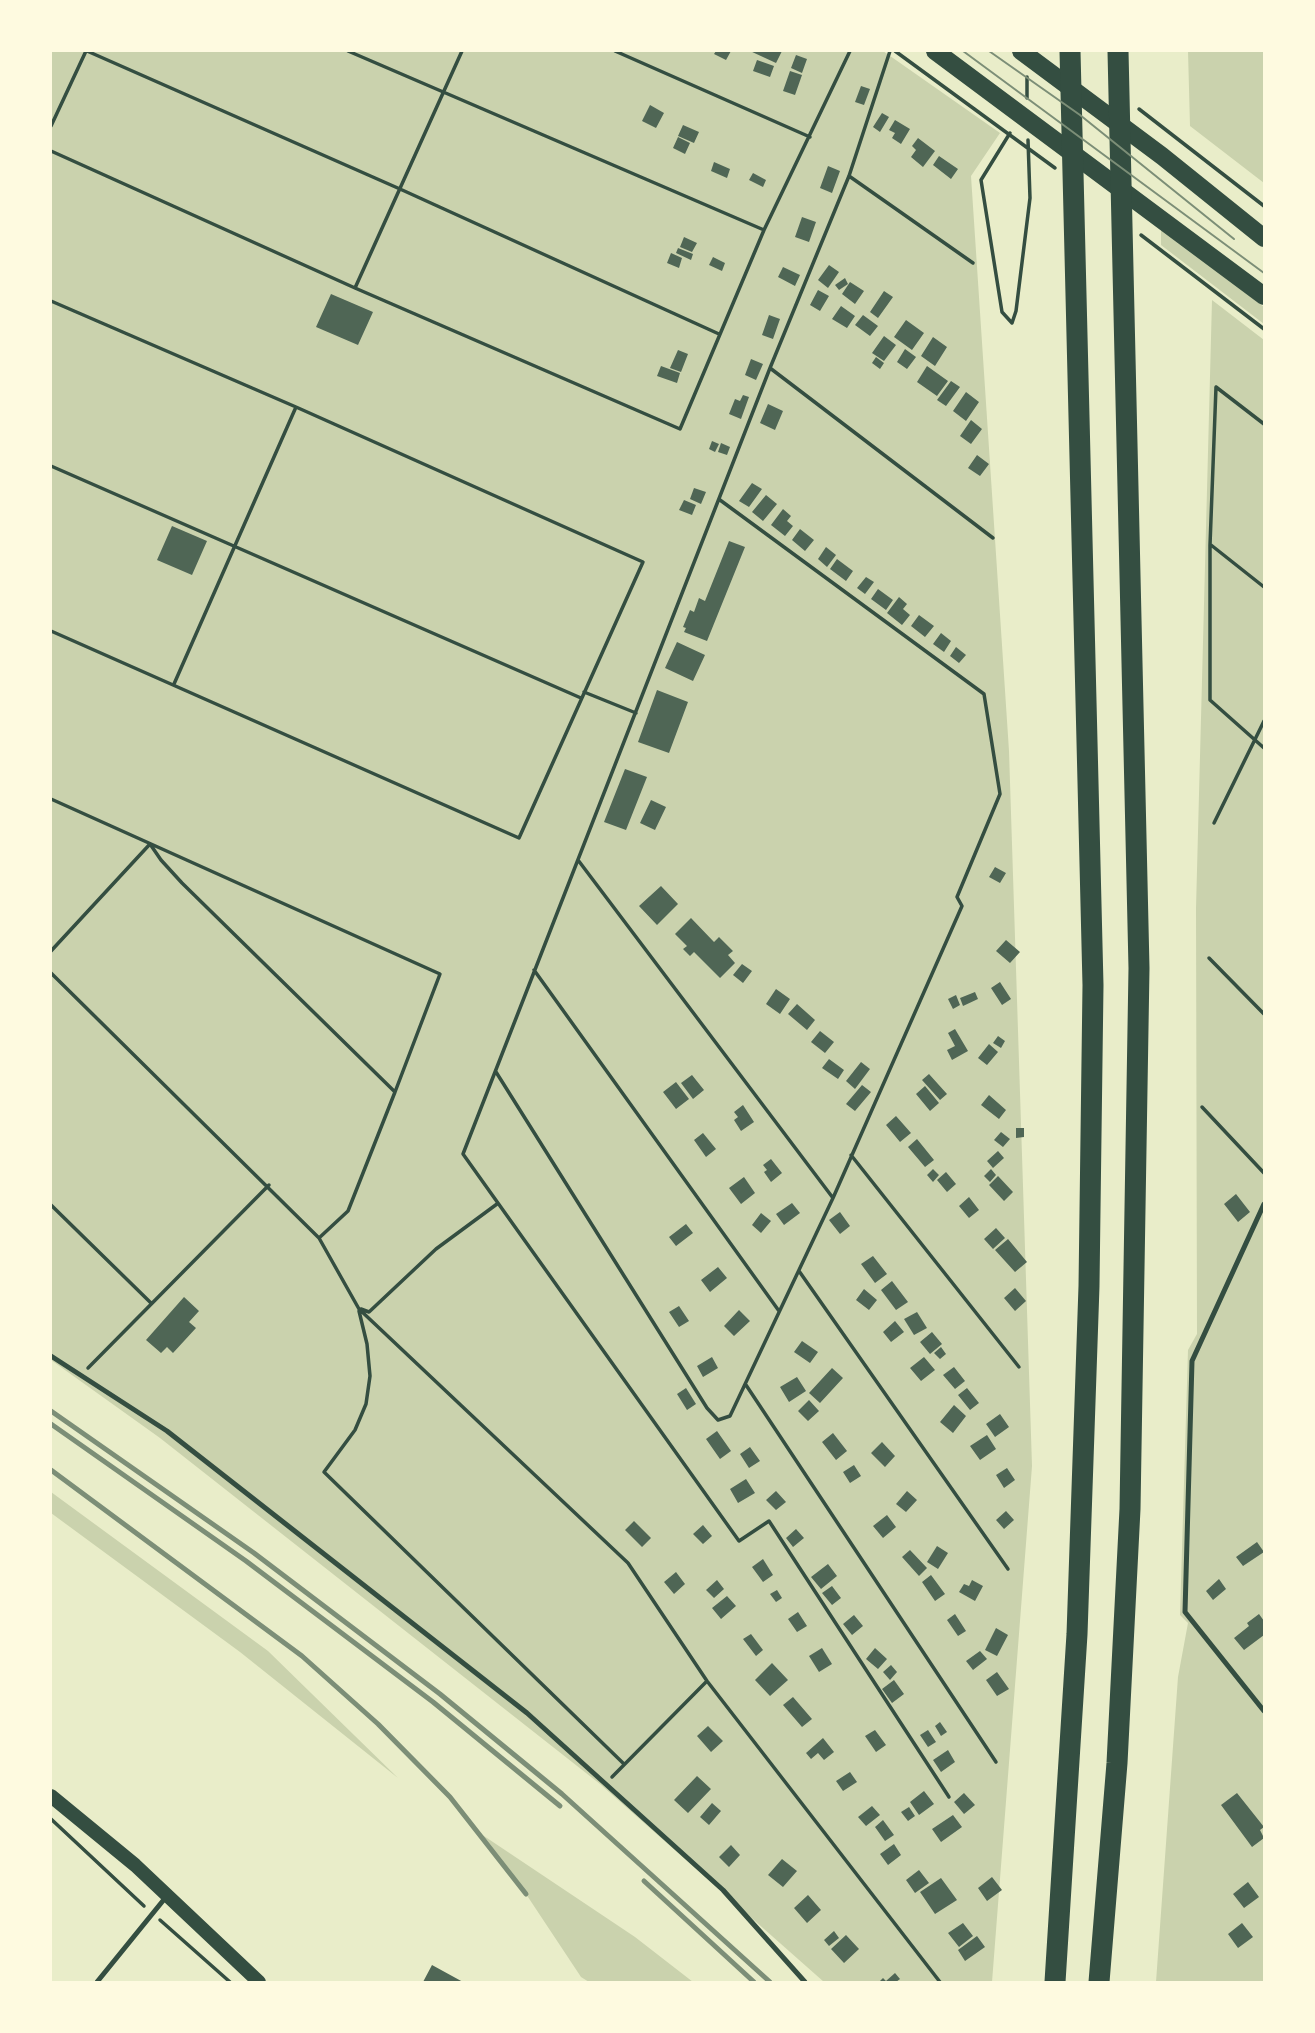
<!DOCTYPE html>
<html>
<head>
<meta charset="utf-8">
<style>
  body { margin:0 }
  #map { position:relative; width:1315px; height:2033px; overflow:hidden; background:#e9edc9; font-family:Quicksand,sans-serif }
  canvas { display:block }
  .frame { position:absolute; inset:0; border:52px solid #fefae0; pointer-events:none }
</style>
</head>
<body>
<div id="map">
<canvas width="1315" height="2033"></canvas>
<div class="frame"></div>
</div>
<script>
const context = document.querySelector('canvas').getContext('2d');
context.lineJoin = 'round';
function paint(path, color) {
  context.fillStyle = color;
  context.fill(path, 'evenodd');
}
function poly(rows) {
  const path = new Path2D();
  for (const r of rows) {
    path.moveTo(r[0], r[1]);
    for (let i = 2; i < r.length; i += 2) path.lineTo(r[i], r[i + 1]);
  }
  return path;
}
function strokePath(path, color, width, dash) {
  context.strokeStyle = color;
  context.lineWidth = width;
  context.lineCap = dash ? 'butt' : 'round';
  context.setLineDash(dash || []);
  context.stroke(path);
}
paint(poly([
  [51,51,883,51,1000,133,971,176,1009,751,1032,1466,992,1982,824,1982,600,1784,160,1438,51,1360],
  [1188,51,1264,51,1264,183,1190,126],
  [1161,228,1264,307,1264,324,1161,245],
  [1212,300,1264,340,1264,1982,1156,1982,1178,1677,1188,1623,1180,1615,1188,1350,1197,1334,1196,908],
  [51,1492,268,1651,398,1778,240,1652,51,1513],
  [475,1830,635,1937,693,1982,589,1982,581,1977,526,1894]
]), '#cad2ad');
paint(poly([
  [716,51,731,51,726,60,714,54],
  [750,51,782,51,776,63],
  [796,55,807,59,802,73,791,68],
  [757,60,774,66,770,77,753,71],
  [790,71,802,75,795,95,783,91],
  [861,86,870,89,864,105,855,102],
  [650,105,664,113,656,128,642,121],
  [882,113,889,117,880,132,873,127],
  [895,120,910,129,901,144,892,138,895,133,889,130],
  [683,125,699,132,694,143,678,136],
  [678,137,690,143,685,154,673,148],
  [918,138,935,151,923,167,911,157,916,150,912,146],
  [939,156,958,169,951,179,933,165],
  [714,162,730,169,727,178,711,171],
  [828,166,840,171,832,193,820,188],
  [753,173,766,180,763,187,749,180],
  [802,217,816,222,809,242,795,237],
  [684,237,697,243,692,252,680,247],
  [678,248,693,254,691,260,676,253],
  [671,253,682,258,679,268,667,263],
  [713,257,725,263,722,271,709,265],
  [829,265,839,272,828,288,818,280],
  [783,267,800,275,795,286,778,277],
  [845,278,848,284,839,290,835,285],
  [850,282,864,291,855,304,842,294],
  [818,290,829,296,820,311,810,305],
  [884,291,893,297,878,318,870,312],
  [331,294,373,312,358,345,316,327],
  [841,306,855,316,847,328,832,319],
  [769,315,780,319,773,339,762,335],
  [863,315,878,326,870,336,855,325],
  [906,320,924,333,912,350,894,337],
  [884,336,896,345,884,361,872,353],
  [933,337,947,347,935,366,921,356],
  [905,349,916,357,907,369,897,362],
  [678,350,688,354,681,372,670,368],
  [876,357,884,363,880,369,872,363],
  [751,359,763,364,756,380,745,375],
  [661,366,680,373,677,383,657,376],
  [927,366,948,381,937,396,917,382],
  [951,381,960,387,946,406,937,400],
  [966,392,979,402,966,421,953,411],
  [743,395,749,397,741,419,729,414,735,399,740,401],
  [768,404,783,411,775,430,760,423],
  [971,420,982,429,971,444,960,436],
  [712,441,719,444,715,452,709,449],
  [721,443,730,447,727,455,718,452],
  [977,455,989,464,980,476,968,468],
  [752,483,762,489,749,507,739,501],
  [694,488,706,492,701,504,690,499],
  [766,495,777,504,763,521,752,512],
  [684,500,696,505,692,515,679,510],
  [783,509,791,516,787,521,793,526,785,536,771,525],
  [172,526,207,541,192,575,157,560],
  [800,529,814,540,805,551,792,540],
  [729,541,745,547,707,641,684,632,686,628,683,627,690,610,694,612,699,598,705,601],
  [826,547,836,555,827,567,818,559],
  [837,559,853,571,846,581,830,569],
  [866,577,874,582,865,594,857,588],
  [878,589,893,600,886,610,871,599],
  [899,597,907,604,903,609,910,615,902,625,887,613],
  [919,615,934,626,925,637,911,626],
  [941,633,951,641,944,652,933,644],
  [677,642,705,655,693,681,665,668],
  [956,647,966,655,959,663,950,656],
  [657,690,688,702,669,753,638,742],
  [625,769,647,777,626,830,604,822],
  [651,800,666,807,655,830,640,823],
  [995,867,1006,873,1000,883,989,877],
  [661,886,678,904,657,925,639,906],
  [691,918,714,942,719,937,733,951,728,955,735,963,720,978,694,952,690,956,683,949,687,946,675,934],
  [1006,940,1020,952,1010,963,996,951],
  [742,964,752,971,743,983,733,975],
  [1000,982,1011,999,1002,1005,991,988],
  [776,989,790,999,780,1014,766,1004],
  [975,992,978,999,963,1006,960,998],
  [956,995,960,1005,953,1009,948,999],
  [797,1004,815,1020,807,1030,788,1014],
  [955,1029,968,1051,952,1060,947,1050,955,1046,948,1033],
  [820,1031,834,1042,825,1053,811,1042],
  [998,1036,1005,1041,1001,1048,993,1043],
  [989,1044,998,1052,987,1065,978,1058],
  [829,1059,844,1070,838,1079,822,1068],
  [861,1062,870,1069,855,1089,846,1081],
  [929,1074,947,1094,940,1100,922,1080],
  [692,1075,704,1090,693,1099,681,1083],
  [676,1082,689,1099,676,1109,663,1092],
  [862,1085,871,1092,855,1111,846,1104],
  [925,1086,939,1103,930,1111,916,1094],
  [989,1095,1006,1110,999,1119,981,1105],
  [743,1105,754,1122,741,1131,734,1120,738,1117,734,1112],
  [896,1116,911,1133,900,1142,886,1125],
  [1016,1128,1024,1128,1024,1137,1016,1138],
  [1001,1132,1010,1139,1003,1147,994,1140],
  [703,1133,716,1149,706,1157,694,1140],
  [917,1139,934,1160,925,1167,908,1147],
  [998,1151,1004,1158,993,1168,987,1161],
  [771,1159,782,1173,771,1182,764,1172,767,1170,763,1165],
  [933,1169,939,1175,933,1182,927,1175],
  [991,1169,996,1175,990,1182,984,1176],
  [946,1172,956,1184,947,1192,937,1180],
  [998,1176,1013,1192,1004,1201,989,1185],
  [744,1177,755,1193,741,1204,729,1188],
  [1236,1194,1250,1212,1238,1222,1224,1204],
  [969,1197,979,1210,969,1218,959,1206],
  [792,1203,800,1213,784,1225,776,1214],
  [840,1212,850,1226,840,1234,829,1220],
  [761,1213,771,1221,761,1233,752,1225],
  [686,1224,693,1233,676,1246,669,1237],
  [996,1228,1005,1238,993,1249,984,1239],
  [1008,1239,1027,1262,1015,1272,995,1250],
  [873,1256,887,1274,875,1283,861,1264],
  [718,1267,727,1278,710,1292,701,1280],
  [892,1281,908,1302,896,1310,881,1290],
  [1015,1288,1026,1301,1015,1311,1004,1298],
  [864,1289,877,1300,869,1310,856,1300],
  [184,1297,199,1311,189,1322,196,1328,173,1353,167,1347,161,1353,146,1340],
  [679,1306,689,1321,679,1327,669,1312],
  [739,1310,750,1321,734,1336,724,1326],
  [917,1312,927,1328,914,1335,904,1319],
  [895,1321,904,1332,891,1342,883,1332],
  [932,1332,942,1344,930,1354,920,1342],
  [802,1341,818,1352,810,1363,794,1352],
  [941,1347,946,1354,940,1359,934,1353],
  [712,1357,718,1368,703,1377,697,1366],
  [924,1357,935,1370,921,1381,910,1368],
  [954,1367,965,1381,955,1389,943,1375],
  [832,1368,843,1378,820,1403,809,1393],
  [797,1377,806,1391,789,1402,780,1387],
  [686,1388,696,1404,687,1410,677,1394],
  [967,1388,979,1403,970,1410,958,1395],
  [809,1400,819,1411,808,1421,798,1411],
  [954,1405,966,1416,953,1433,940,1422],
  [1000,1414,1009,1427,995,1437,986,1424],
  [717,1431,731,1451,720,1459,706,1439],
  [833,1433,847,1451,836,1460,822,1442],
  [987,1435,996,1449,980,1460,970,1446],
  [882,1442,895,1456,885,1467,871,1453],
  [750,1447,760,1461,749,1468,740,1454],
  [854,1465,861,1476,850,1483,843,1472],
  [1007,1468,1015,1480,1004,1488,996,1475],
  [746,1479,755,1493,738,1503,730,1489],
  [776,1491,786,1502,776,1510,766,1500],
  [907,1491,917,1500,906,1512,896,1504],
  [1006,1511,1014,1520,1004,1529,996,1520],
  [887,1515,896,1527,883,1538,873,1526],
  [634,1521,651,1538,642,1547,625,1530],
  [703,1525,712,1536,703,1544,693,1534],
  [796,1529,804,1538,793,1547,786,1538],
  [1257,1542,1264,1552,1243,1566,1236,1557],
  [937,1546,948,1553,938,1569,927,1562],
  [910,1550,927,1568,919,1576,902,1557],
  [763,1559,773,1575,763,1582,752,1567],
  [828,1564,837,1576,821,1589,811,1577],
  [676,1572,685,1584,674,1594,664,1582],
  [931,1575,945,1594,935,1601,922,1582],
  [1219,1579,1226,1589,1213,1600,1206,1591],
  [717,1580,724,1589,714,1598,706,1590],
  [972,1580,983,1586,975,1601,959,1592,964,1584,969,1586],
  [832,1586,841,1598,832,1605,822,1593],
  [777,1590,782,1598,776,1602,770,1594],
  [727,1596,736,1606,721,1619,712,1608],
  [798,1612,807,1626,797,1632,788,1619],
  [955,1614,966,1631,958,1636,947,1620],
  [1259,1614,1264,1621,1264,1635,1244,1650,1234,1638,1249,1626,1247,1623],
  [854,1615,863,1626,852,1635,843,1624],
  [996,1628,1008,1635,997,1656,985,1650],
  [751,1634,763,1650,756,1656,743,1639],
  [822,1648,832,1664,819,1672,809,1656],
  [875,1648,887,1659,878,1669,866,1659],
  [980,1651,987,1659,973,1670,966,1661],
  [772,1663,788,1680,770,1696,755,1680],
  [891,1665,897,1672,890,1680,883,1672],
  [997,1672,1009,1689,997,1696,986,1680],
  [894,1680,904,1694,892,1703,882,1689],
  [793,1697,812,1719,802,1727,783,1705],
  [940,1722,947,1732,941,1736,935,1726],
  [708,1726,723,1741,711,1752,697,1736],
  [875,1730,886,1745,876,1752,865,1736],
  [928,1730,936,1742,928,1747,920,1735],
  [823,1738,834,1752,824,1760,818,1753,811,1759,806,1753],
  [948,1750,955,1762,941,1772,933,1760],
  [850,1772,857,1782,843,1791,836,1781],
  [697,1776,711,1789,688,1813,674,1800],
  [924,1791,934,1804,919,1815,910,1802],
  [964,1793,975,1805,964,1814,954,1802],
  [1237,1793,1264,1827,1260,1830,1264,1838,1252,1847,1221,1805],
  [712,1803,721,1811,709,1825,700,1817],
  [872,1806,880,1815,866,1826,858,1817],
  [909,1807,915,1816,908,1821,901,1812],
  [953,1815,962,1827,941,1842,932,1829],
  [883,1820,894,1835,885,1841,875,1827],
  [894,1844,901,1855,888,1865,880,1854],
  [731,1845,740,1855,729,1867,719,1857],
  [782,1859,797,1871,783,1887,768,1875],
  [919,1870,929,1883,915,1893,906,1880],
  [992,1877,1002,1890,987,1901,978,1888],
  [941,1878,957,1900,935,1914,920,1892],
  [1248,1882,1259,1897,1244,1908,1233,1894],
  [808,1895,821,1910,807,1923,794,1908],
  [963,1923,973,1936,959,1947,948,1933],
  [1242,1923,1253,1937,1238,1948,1228,1934],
  [834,1931,839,1938,829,1946,824,1940],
  [846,1935,859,1949,844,1963,831,1949],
  [977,1936,985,1947,965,1961,958,1950],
  [432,1965,463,1982,423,1982],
  [895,1973,900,1979,896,1982,879,1982,883,1978,886,1981]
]), '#4f6655');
strokePath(poly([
  [87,51,400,189,719,334],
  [348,51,764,230],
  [615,51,810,137],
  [890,51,849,176,770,368,463,1154,739,1541,769,1521,949,1797],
  [895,51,1055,168],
  [1027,77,1027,98],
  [1139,109,1264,206],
  [51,126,86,51],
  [1010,133,981,180,1002,312,1012,323,1016,311,1030,198,1028,140],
  [51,151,355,288,680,429,764,230,850,51],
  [849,176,973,263],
  [1141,235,1264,329],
  [355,288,462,51],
  [51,301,296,407,643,562,519,838,51,631],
  [770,368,993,538],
  [1216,387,1210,545,1210,700,1264,748],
  [1216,387,1264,424],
  [51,466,581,698],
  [1211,545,1264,587],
  [174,684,296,407],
  [584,692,636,713],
  [51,799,440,974,395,1092],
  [1214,823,1264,721],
  [578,860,833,1198],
  [51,951,150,844,161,860,182,883,395,1092,348,1211,319,1238],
  [1209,958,1264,1014],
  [534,970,779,1311],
  [51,973,319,1238,359,1309,628,1563,707,1681,940,1982],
  [496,1072,707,1408,718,1420,730,1416,833,1198,962,906,957,897,1000,794,984,694,720,500],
  [1202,1107,1264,1173],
  [851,1155,1019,1367],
  [51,1205,151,1303],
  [799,1271,1008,1569],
  [361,1309,369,1312,436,1249,497,1204],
  [359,1311,367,1344,370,1376,366,1404,355,1430,324,1472,624,1764],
  [88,1368,269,1185],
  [746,1385,996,1762],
  [612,1777,707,1681],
  [51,1819,144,1906],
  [160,1920,230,1982]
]), '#344e41', 3.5);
strokePath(poly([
  [1264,1204,1192,1361,1185,1612,1264,1711],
  [51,1356,167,1431,527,1713,723,1890,805,1982],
  [97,1982,166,1897]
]), '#344e41', 5);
strokePath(poly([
  [51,1796,135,1865,259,1982]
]), '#344e41', 14);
strokePath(poly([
  [935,51,1264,296],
  [1021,51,1162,156,1264,238]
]), '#344e41', 18);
strokePath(poly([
  [1055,1982,1077,1634,1089,1286,1093,985,1070,51],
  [1099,1982,1117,1763,1130,1509,1139,968,1118,51]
]), '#344e41', 21);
strokePath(poly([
  [963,51,1264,273],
  [989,51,1080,115,1234,239]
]), '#7c8e77', 2);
strokePath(poly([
  [51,1411,254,1553,440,1694,562,1794,770,1982],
  [51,1424,246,1561,433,1702,560,1806],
  [51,1470,302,1656,378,1724,450,1797,526,1894],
  [644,1881,754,1982]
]), '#7c8e77', 5);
</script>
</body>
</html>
